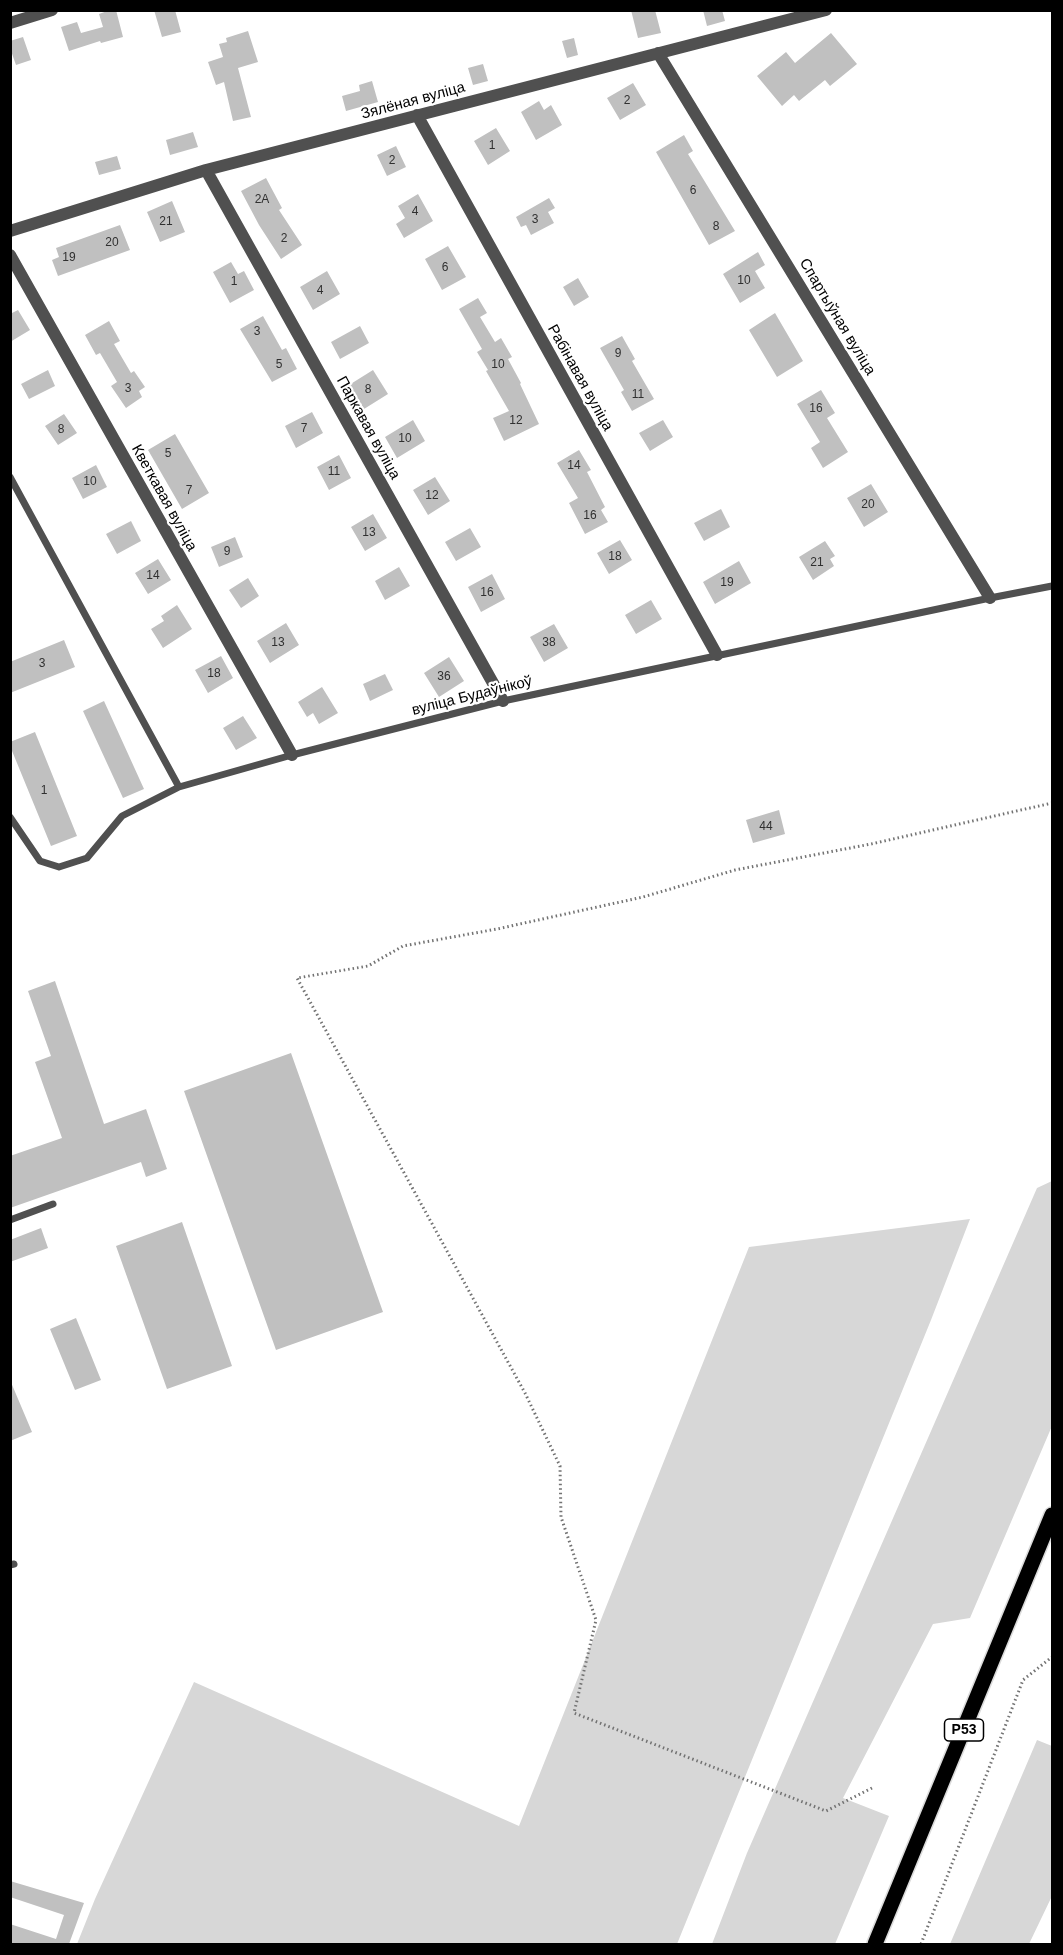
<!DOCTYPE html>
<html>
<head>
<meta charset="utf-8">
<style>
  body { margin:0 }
  #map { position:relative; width:1063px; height:1955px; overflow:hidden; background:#fff; font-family:Helvetica,sans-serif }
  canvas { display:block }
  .frame { position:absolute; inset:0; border:12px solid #000; pointer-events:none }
</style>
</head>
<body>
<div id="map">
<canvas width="1063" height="1955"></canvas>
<div class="frame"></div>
</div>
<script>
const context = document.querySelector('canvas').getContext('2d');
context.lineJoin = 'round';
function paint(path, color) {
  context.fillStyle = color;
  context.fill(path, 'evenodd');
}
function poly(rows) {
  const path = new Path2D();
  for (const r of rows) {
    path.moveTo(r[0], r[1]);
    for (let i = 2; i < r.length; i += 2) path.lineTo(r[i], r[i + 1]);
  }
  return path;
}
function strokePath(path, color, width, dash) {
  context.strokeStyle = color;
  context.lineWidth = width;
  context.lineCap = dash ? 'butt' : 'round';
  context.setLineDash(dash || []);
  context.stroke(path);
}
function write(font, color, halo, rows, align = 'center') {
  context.font = font + ' Helvetica,sans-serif';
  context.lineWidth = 4.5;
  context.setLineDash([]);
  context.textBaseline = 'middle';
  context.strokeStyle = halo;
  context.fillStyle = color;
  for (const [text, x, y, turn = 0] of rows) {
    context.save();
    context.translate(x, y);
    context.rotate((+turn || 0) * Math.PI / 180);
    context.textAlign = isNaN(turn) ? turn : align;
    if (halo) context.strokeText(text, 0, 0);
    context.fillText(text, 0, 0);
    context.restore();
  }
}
paint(poly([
  [1052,1181,1052,1426,970,1618,933,1624,843,1798,889,1816,835,1944,712,1944,747,1853,1037,1188],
  [970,1219,931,1320,677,1944,77,1944,95,1899,194,1682,519,1826,749,1247],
  [1037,1740,1052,1746,1052,1896,1029,1944,950,1944]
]), '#d7d7d7');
paint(poly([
  [110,10,116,10,123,37,101,43,100,41,69,51,61,27,77,22,81,33,103,27,99,14],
  [154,10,175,10,181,32,162,37],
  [631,10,655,10,661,33,638,38],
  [703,10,722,10,725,21,707,26],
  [248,31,258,62,238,68,251,117,233,121,224,82,216,85,208,62,223,57,219,44,227,42,226,38],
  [831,33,857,64,830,86,825,80,799,101,794,95,782,106,757,76,786,52,795,63],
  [23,37,31,60,16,65,10,48,10,41],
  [574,38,578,55,567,58,562,41],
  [483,64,488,81,473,85,468,68],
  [372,81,378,102,346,111,342,96,360,91,359,85],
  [633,83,646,105,620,120,607,98],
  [539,101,544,110,551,105,562,125,536,140,521,112],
  [496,128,510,151,488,165,474,141],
  [193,132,198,147,170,155,166,140],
  [684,135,693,151,688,154,735,231,709,245,656,152],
  [396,146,406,167,387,176,377,155],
  [117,156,121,169,99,175,95,162],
  [266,178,282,208,279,210,302,245,281,259,259,225,241,191],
  [418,194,433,221,404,238,396,224,405,218,398,206],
  [549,198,555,208,548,212,554,223,531,235,526,225,521,227,516,217],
  [172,201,185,232,160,242,147,212],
  [120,225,130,250,58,276,52,260,59,257,56,248],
  [448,246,466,277,442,290,425,259],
  [758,252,765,265,755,271,765,288,740,303,723,274],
  [231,262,238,274,244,271,254,290,230,303,213,272],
  [327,271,340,294,313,310,300,287],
  [578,278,589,297,574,306,563,287],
  [478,298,487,313,480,317,495,342,501,338,512,357,508,359,521,383,520,384,539,424,504,441,493,418,509,411,486,371,488,370,477,352,482,349,459,309],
  [18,310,30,330,10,342,10,314],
  [775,313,803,361,777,377,749,330],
  [263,316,282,350,286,348,297,369,272,382,240,329],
  [109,321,120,341,114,344,131,373,134,371,145,387,139,391,142,397,126,408,111,386,117,382,100,353,96,355,85,335],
  [360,326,369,343,340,359,331,342],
  [622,336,635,359,632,361,654,399,632,411,621,392,624,390,600,348],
  [48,370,55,386,29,399,21,384],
  [373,370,388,394,364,409,349,385],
  [821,390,835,413,827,418,848,452,823,468,811,448,820,442,797,404],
  [312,412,323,433,296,448,285,426],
  [64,414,77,433,58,445,45,426],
  [413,420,425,441,397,458,385,437],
  [663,420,673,437,650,451,639,433],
  [175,434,209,493,182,509,148,450],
  [579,450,591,470,587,472,605,507,601,510,608,522,585,534,569,503,578,498,557,463],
  [339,455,351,478,329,490,317,467],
  [96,465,107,487,83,499,72,478],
  [435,477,450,501,428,515,413,490],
  [871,484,888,512,864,527,847,498],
  [721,509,730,527,704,541,694,523],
  [373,514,387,538,365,551,351,527],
  [131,521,141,541,117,554,106,534],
  [470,528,481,547,456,561,445,542],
  [235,537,243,557,219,567,211,547],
  [620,540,632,560,609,574,597,553],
  [825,541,835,556,830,559,834,566,813,580,799,557],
  [158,559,171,580,148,594,135,573],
  [739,561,751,583,715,604,703,582],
  [399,567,410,586,385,600,375,581],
  [492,574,505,599,481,612,468,587],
  [248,578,259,596,241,608,229,590],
  [651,600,662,619,636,634,625,615],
  [177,605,192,629,163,648,151,629,164,621,161,616],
  [286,623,299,645,270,663,257,641],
  [554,624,568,648,544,662,530,637],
  [64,640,75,667,10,693,10,662],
  [221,656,233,678,208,693,195,670],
  [449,657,464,681,439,697,424,673],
  [385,674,393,690,370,701,363,684],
  [322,687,338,713,319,724,313,713,307,717,298,702],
  [104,701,144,789,123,798,83,711],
  [243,716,257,738,236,750,223,728],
  [35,732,77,836,51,846,10,746,10,742],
  [779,810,785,834,753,843,746,820],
  [55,981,104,1124,146,1109,167,1169,146,1177,141,1162,10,1208,10,1156,62,1138,35,1062,51,1056,28,991],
  [291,1053,383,1312,276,1350,184,1091],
  [182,1222,232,1366,167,1389,116,1246],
  [41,1228,48,1248,10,1262,10,1240],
  [76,1318,101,1380,75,1390,50,1329],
  [10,1380,32,1432,10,1441],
  [10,1881,84,1903,69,1944,10,1944,10,1924,56,1939,64,1915,10,1897]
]), '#c0c0c0');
const primary = poly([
  [875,1944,1052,1515]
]);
strokePath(primary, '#dbdbdb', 18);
strokePath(poly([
  [872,1788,826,1811,574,1713,596,1620,561,1517,560,1466,525,1393,297,978,368,966,403,946,497,929,643,897,735,870,871,844,1052,803],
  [921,1944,1023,1680,1052,1657]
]), '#727272', 3, [1.5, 3]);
strokePath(poly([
  [10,477,179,787],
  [10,817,40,861,59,867,87,858,122,816,179,787,292,755,503,701,990,598,1052,586],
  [10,1220,53,1204],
  [10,1565,14,1564]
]), '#505050', 7);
strokePath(poly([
  [10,23,52,10],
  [658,53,990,598],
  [417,115,717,655],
  [206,170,503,701],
  [10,231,206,170,826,10],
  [10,255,292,755]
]), '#505050', 12);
strokePath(primary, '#000', 15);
write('12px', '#303030', null, [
  ["2",627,101],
  ["1",492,146],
  ["2",392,161],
  ["6",693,191],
  ["2А",262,200],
  ["4",415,212],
  ["3",535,220],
  ["21",166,222],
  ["8",716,227],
  ["2",284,239],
  ["20",112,243],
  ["19",69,258],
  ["6",445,268],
  ["10",744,281],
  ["1",234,282],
  ["4",320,291],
  ["3",257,332],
  ["9",618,354],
  ["5",279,365],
  ["10",498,365],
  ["3",128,389],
  ["8",368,390],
  ["11",638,395],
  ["16",816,409],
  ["12",516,421],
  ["7",304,429],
  ["8",61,430],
  ["10",405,439],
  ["5",168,454],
  ["14",574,466],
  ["11",334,472],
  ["10",90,482],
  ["7",189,491],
  ["12",432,496],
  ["20",868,505],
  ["16",590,516],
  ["13",369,533],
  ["9",227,552],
  ["18",615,557],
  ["21",817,563],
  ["14",153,576],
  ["19",727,583],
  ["16",487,593],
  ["13",278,643],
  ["38",549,643],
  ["3",42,664],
  ["18",214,674],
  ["36",444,677],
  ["1",44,791],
  ["44",766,827]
]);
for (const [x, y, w] of [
  [964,1730,39]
]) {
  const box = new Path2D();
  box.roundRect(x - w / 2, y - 11, w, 22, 4.5);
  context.fillStyle = '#fff';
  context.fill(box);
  strokePath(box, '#000', 1.5);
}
write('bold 14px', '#000', null, [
  ["Р53",964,1730]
]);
write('15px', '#000', '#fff', [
  ["Зялёная вуліца",413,101,-15],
  ["Спартыўная вуліца",837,317,59],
  ["Рабінавая вуліца",580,378,61],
  ["Паркавая вуліца",368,428,61],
  ["Кветкавая вуліца",164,498,61],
  ["вуліца Будаўнікоў",472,696,-14]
]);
</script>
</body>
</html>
